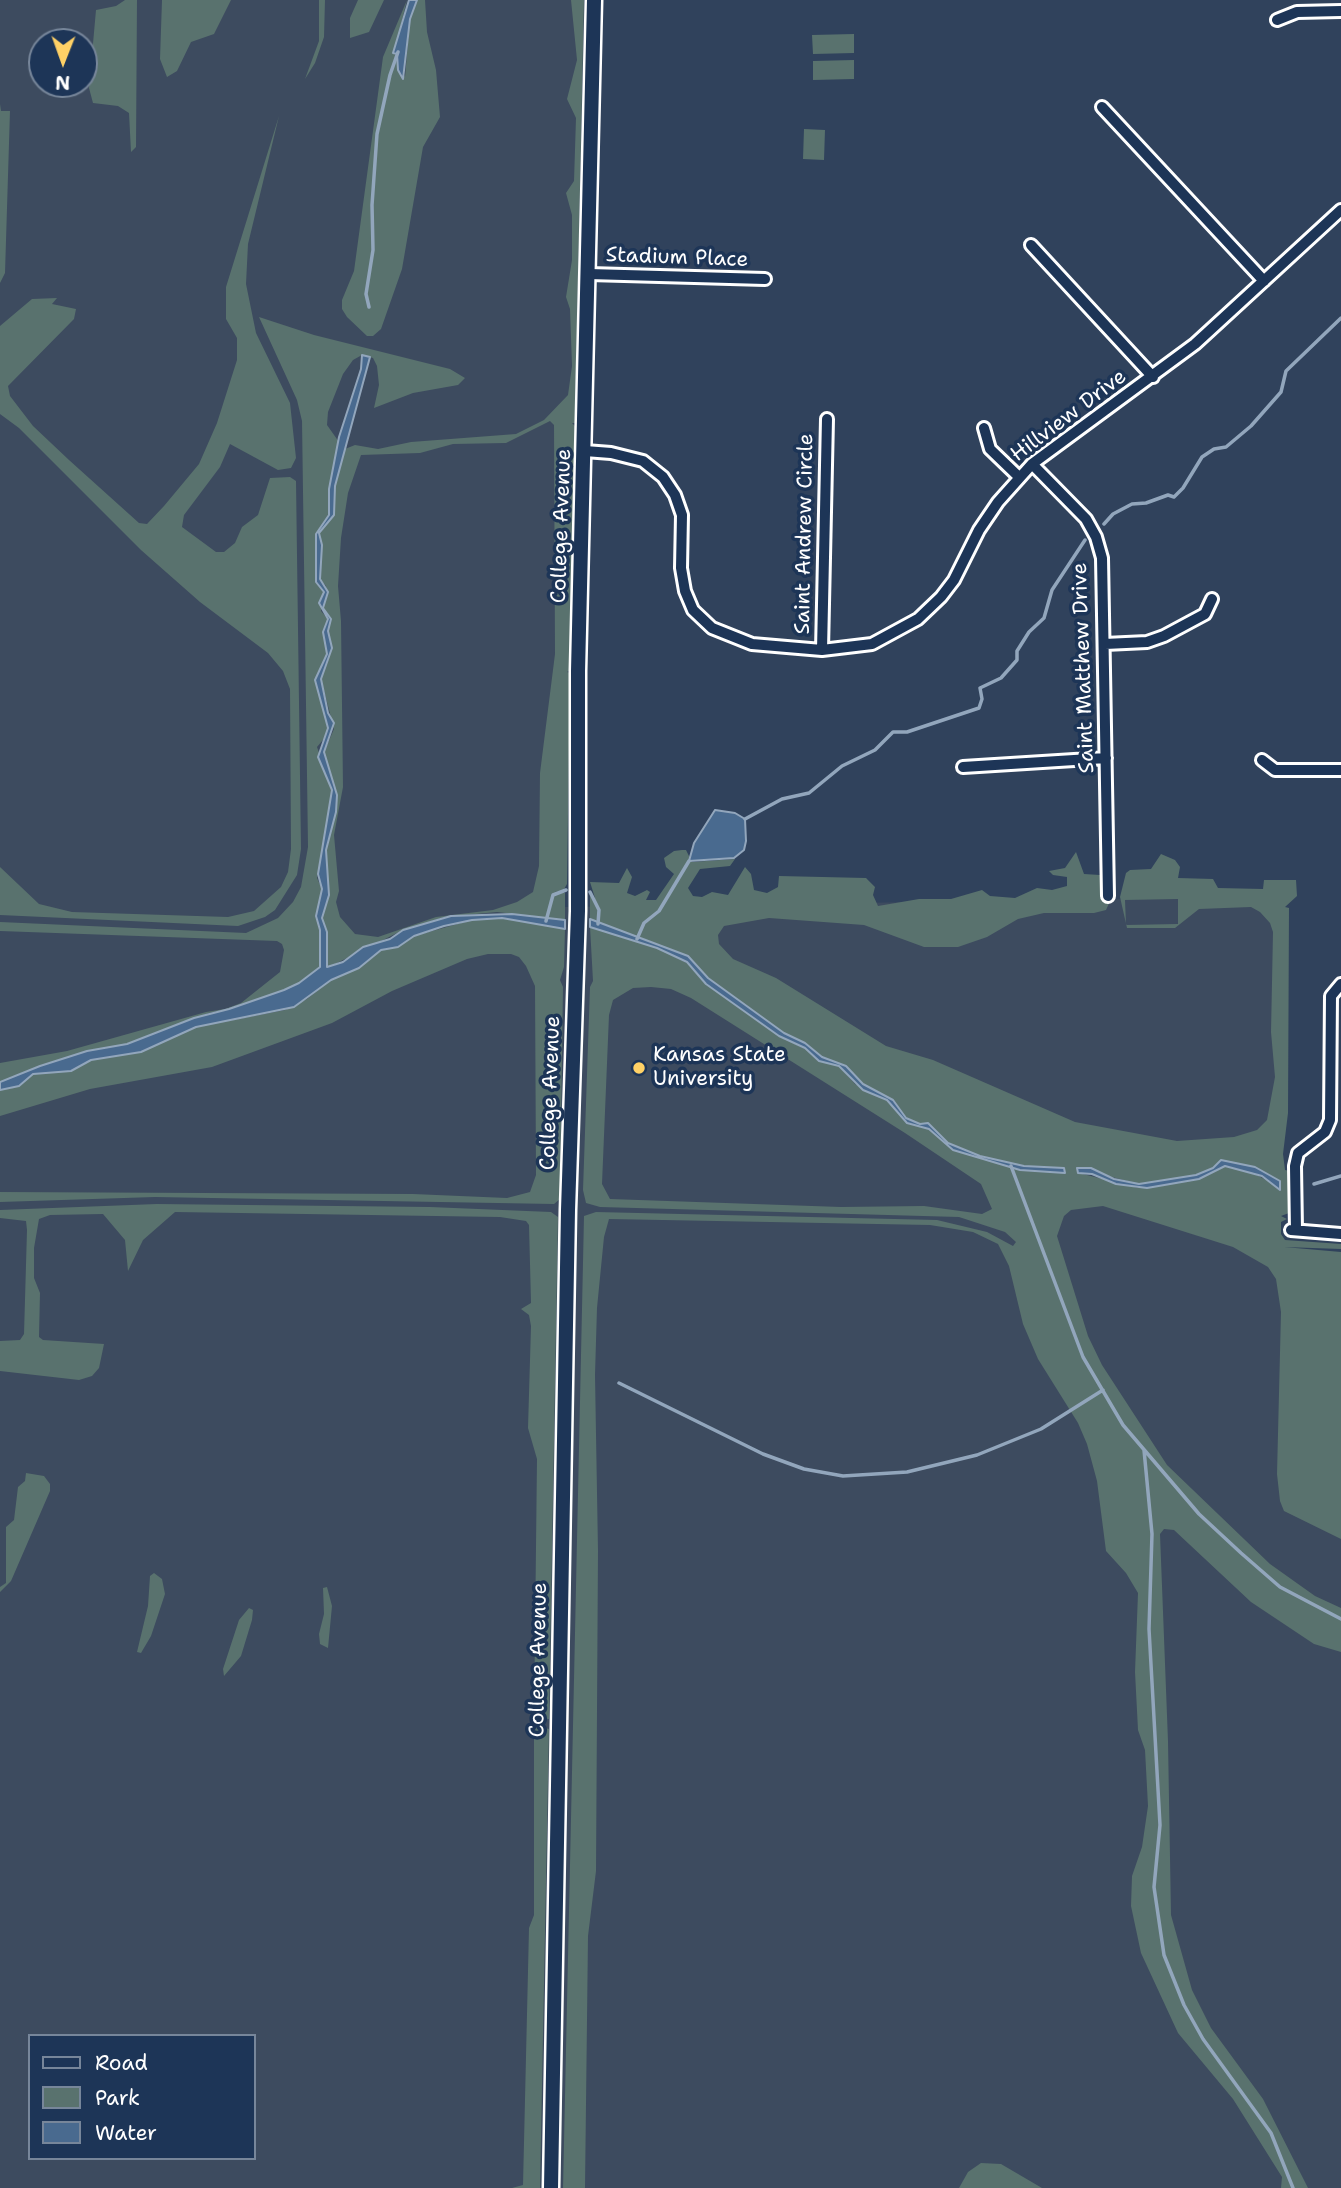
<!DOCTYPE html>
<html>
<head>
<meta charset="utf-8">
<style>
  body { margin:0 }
  #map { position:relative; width:1341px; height:2188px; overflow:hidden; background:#30425c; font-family:"Shantell Sans",sans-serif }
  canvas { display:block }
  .legend { position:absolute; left:28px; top:2034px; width:228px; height:126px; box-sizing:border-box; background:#1d3557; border:2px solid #77869a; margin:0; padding:9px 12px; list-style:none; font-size:21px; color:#fff }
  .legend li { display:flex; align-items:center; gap:14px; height:35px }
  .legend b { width:35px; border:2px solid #77869a }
  .north { position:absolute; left:28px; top:28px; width:70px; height:70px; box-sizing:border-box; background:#1d3557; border:2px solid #77869a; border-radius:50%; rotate:181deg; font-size:19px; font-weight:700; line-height:28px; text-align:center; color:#fff }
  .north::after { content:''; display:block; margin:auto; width:24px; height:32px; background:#ffd166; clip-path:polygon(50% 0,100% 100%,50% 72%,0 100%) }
</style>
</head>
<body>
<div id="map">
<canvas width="1341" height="2188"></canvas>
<ul class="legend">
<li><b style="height:9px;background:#1d3557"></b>Road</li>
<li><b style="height:19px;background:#59726e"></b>Park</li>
<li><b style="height:19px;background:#496a8f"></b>Water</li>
</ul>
<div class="north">N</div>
</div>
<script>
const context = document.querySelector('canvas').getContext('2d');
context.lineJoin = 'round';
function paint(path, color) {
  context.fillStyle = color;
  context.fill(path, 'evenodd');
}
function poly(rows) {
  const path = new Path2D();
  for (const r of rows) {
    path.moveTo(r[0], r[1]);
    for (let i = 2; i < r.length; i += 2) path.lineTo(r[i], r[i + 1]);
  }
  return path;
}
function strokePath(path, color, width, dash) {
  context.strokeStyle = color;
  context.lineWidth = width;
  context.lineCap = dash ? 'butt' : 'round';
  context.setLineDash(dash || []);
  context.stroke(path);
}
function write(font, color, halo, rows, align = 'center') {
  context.font = font + ' "Shantell Sans",sans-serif';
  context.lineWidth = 7;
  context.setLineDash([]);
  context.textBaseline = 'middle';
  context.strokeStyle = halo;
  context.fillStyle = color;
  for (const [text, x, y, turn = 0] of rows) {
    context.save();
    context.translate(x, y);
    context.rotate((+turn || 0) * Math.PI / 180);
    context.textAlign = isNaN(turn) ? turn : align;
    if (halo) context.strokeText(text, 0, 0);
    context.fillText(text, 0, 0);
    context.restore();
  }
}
paint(poly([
  [0,0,584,0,564,907,1283,897,1274,1253,1341,1257,1341,2188,0,2188],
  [42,42,84,42,84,84,42,84],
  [30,2036,254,2036,254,2158,30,2158]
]), '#3d4b5f');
paint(poly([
  [125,0,137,0,136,147,131,152,129,113,118,106,93,103,89,88,96,10,116,6],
  [162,0,231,0,214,34,191,42,177,71,167,77,160,59],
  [319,0,325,0,324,37,315,63,305,79,319,41],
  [358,0,384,0,369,32,350,38,350,18],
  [407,0,394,53,405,77,410,19,417,0,425,0,427,32,436,70,440,117,423,147,402,269,381,329,373,336,367,336,347,317,342,309,342,300,354,271,383,57],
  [571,0,584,0,575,423,572,423,575,426,570,670,567,672,570,673,567,884,563,891,555,892,565,893,565,920,497,912,445,917,403,930,327,968,327,932,322,918,329,895,326,850,336,812,337,795,324,752,334,729,321,679,332,648,328,631,330,624,323,608,327,596,326,586,320,579,322,545,319,533,334,515,333,495,345,449,355,445,378,449,411,442,516,434,544,420,568,395,572,366,570,309,566,297,572,260,572,215,566,193,574,181,576,118,567,99,577,60],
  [550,421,554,425,555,654,540,773,539,866,533,892,517,902,493,910,436,917,378,937,355,934,340,917,336,902,339,891,334,835,343,787,341,621,338,586,341,538,348,493,361,455,420,453,453,444,506,443],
  [854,34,854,53,813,54,812,35],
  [854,60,854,79,813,80,813,61],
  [0,104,1,111,10,111,5,273,0,283],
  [279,116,248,244,246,284,256,333,290,403,296,458,291,468,278,470,230,444,220,467,184,515,182,527,216,552,224,552,235,543,242,527,258,515,270,478,290,477,296,481,301,849,297,875,275,910,265,917,238,926,0,915,0,867,39,904,72,912,228,917,254,911,281,887,288,872,291,849,290,689,283,671,268,653,200,602,141,550,19,428,0,414,0,326,32,299,57,298,52,304,76,309,74,319,8,386,10,396,33,426,69,460,139,523,147,524,164,506,199,464,217,423,237,360,237,338,226,319,226,287],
  [804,129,825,130,824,160,803,159],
  [259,317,314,335,450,369,465,378,458,385,413,393,374,408,379,385,377,366,373,358,362,355,353,360,343,374,328,412,327,425,339,442,328,516,316,534,316,582,324,593,321,611,328,619,323,632,327,654,315,680,328,728,327,735,317,747,332,790,317,878,322,889,316,916,320,929,320,966,299,983,284,990,229,1009,209,1013,127,1044,87,1051,0,1082,0,1063,67,1051,206,1012,225,1009,241,1003,280,972,284,950,282,944,277,941,0,931,0,922,246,933,278,918,293,902,301,887,308,847,302,421,297,400],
  [682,850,686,850,692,862,735,859,730,866,700,869,688,888,693,896,702,897,712,892,728,895,745,867,751,874,754,890,767,893,778,887,779,876,866,878,875,887,873,895,878,906,919,899,951,899,982,890,990,896,1015,898,1037,888,1052,890,1067,886,1067,877,1053,875,1049,871,1065,868,1076,852,1084,874,1100,875,1100,898,1111,899,1106,910,1094,913,1044,913,1018,919,987,937,958,947,924,947,864,925,769,918,724,926,718,935,719,944,733,959,776,978,886,1046,933,1060,1075,1122,1177,1141,1234,1137,1257,1130,1267,1120,1275,1077,1271,1032,1273,932,1270,923,1260,912,1251,907,1199,909,1175,928,1127,928,1120,897,1126,873,1130,870,1151,869,1161,854,1175,860,1180,867,1178,878,1213,879,1218,888,1263,889,1264,880,1296,880,1297,896,1285,907,1289,908,1288,1113,1283,1154,1285,1170,1290,1171,1289,1213,1281,1216,1287,1219,1281,1222,1281,1234,1285,1240,1341,1244,1341,1249,1284,1247,1341,1252,1341,1539,1284,1511,1280,1501,1277,1474,1281,1312,1276,1279,1268,1267,1233,1247,1103,1206,1071,1210,1064,1216,1057,1236,1088,1336,1102,1365,1167,1465,1270,1564,1315,1596,1341,1608,1341,1652,1314,1644,1251,1602,1174,1530,1164,1529,1160,1534,1168,1741,1171,1915,1192,1990,1211,2028,1263,2099,1308,2188,1281,2188,1282,2177,1233,2099,1178,2033,1141,1953,1131,1906,1132,1876,1142,1847,1148,1806,1145,1750,1138,1730,1135,1672,1138,1593,1126,1573,1106,1551,1097,1481,1087,1444,1078,1423,1038,1359,1023,1324,1009,1266,998,1244,973,1232,930,1225,609,1219,604,1237,597,1308,595,1375,598,1551,596,1871,588,1936,585,2188,563,2188,584,1216,596,1212,937,1220,987,1232,1013,1246,1016,1242,1005,1232,959,1217,600,1207,586,1203,583,1190,590,987,593,981,590,927,657,948,687,963,706,984,779,1036,839,1066,855,1084,887,1100,909,1124,929,1129,953,1150,1020,1170,1065,1172,1064,1168,1024,1166,979,1156,948,1143,928,1123,920,1124,906,1118,893,1100,863,1084,846,1066,822,1057,805,1043,784,1033,708,978,688,956,590,919,590,896,595,898,590,882,619,883,627,868,632,877,627,893,635,896,647,890,650,892,646,900,656,900,674,874,666,867,664,858,674,851],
  [1178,899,1178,924,1126,925,1125,900],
  [651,987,671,989,691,998,905,1133,981,1184,992,1209,982,1214,924,1206,841,1207,610,1199,602,1184,609,1015,613,1000,633,988],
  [1221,1160,1255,1167,1270,1182,1249,1171,1225,1166,1199,1179,1138,1188,1079,1173,1077,1168,1139,1184,1196,1175,1213,1168],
  [502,918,565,929,564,967,560,980,563,987,560,1199,554,1204,155,1197,0,1202,0,1192,413,1194,507,1198,530,1192,536,1175,535,986,526,966,519,957,511,954,488,954,467,959,392,991,332,1023,212,1067,90,1089,0,1116,0,1090,11,1088,33,1074,71,1071,91,1060,141,1052,196,1027,285,1010,307,999,331,980,359,968,381,950,398,947,414,936,472,920],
  [157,1204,430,1207,551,1212,558,1217,549,1719,534,1721,537,1459,528,1428,531,1326,529,1315,521,1309,531,1303,529,1225,526,1221,500,1217,175,1212,143,1240,128,1271,125,1240,103,1214,50,1215,39,1219,34,1248,34,1278,40,1293,39,1337,43,1340,104,1344,99,1368,92,1376,79,1380,0,1371,0,1341,20,1340,24,1334,27,1230,26,1221,0,1218,0,1210],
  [26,1473,44,1476,50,1484,50,1491,11,1581,0,1592,0,1587,6,1583,6,1527,14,1520,18,1487,25,1481],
  [154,1573,162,1579,165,1594,151,1636,141,1653,137,1652,148,1606,150,1576],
  [327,1587,332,1606,328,1648,320,1644,319,1634,324,1614,323,1588],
  [249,1608,253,1610,252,1620,241,1656,224,1676,223,1669,239,1620],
  [534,1725,549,1729,540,2188,512,2188,523,2185,529,1928,534,1915],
  [981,2163,1001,2164,1042,2188,959,2188,968,2172]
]), '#59726e');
const water = poly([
  [409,0,417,0,410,19,403,79,398,70,397,54,393,53,409,0],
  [362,355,370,357,335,486,334,515,319,533,322,545,320,579,328,592,323,608,331,619,328,631,332,648,321,679,328,713,334,723,324,752,337,795,336,812,326,850,329,895,322,918,327,932,327,967,343,962,363,947,390,939,403,930,451,916,512,914,565,920,565,929,502,918,472,920,444,926,414,936,398,947,381,950,359,968,331,980,294,1007,196,1027,141,1052,91,1060,71,1071,33,1074,19,1086,0,1090,0,1082,40,1066,87,1051,127,1044,194,1018,229,1009,284,990,299,983,320,967,320,930,316,916,322,889,318,874,332,790,318,757,328,728,315,680,327,654,323,632,328,619,319,603,324,592,316,582,316,534,329,515,329,489,339,437,361,369,362,355],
  [715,810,735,813,745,819,746,841,744,850,734,858,689,861,694,843,715,810],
  [590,919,688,956,708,978,784,1033,805,1043,822,1057,846,1066,863,1084,893,1100,906,1118,920,1124,928,1123,948,1143,980,1156,1024,1166,1064,1168,1065,1173,1020,1170,953,1150,929,1129,907,1123,887,1100,863,1090,839,1066,819,1061,805,1048,779,1036,706,984,687,962,657,948,590,927,590,919],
  [1221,1160,1255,1167,1280,1181,1280,1190,1262,1176,1225,1166,1199,1179,1147,1188,1116,1184,1092,1174,1078,1173,1077,1168,1091,1168,1114,1179,1139,1184,1196,1175,1213,1168,1221,1160]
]);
paint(water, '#496a8f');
strokePath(water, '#92a6bc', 2);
strokePath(poly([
  [369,307,366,294,373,250,372,205,377,134,390,75,398,52],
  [1104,524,1113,514,1132,504,1146,503,1168,495,1174,497,1183,488,1202,457,1214,449,1226,447,1251,426,1281,392,1286,371,1341,318],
  [745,819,782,799,809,793,842,766,875,750,893,732,907,732,979,708,982,699,980,688,1001,678,1017,660,1017,651,1029,632,1044,618,1052,590,1085,540],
  [590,892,599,910,598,924],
  [546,921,553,895,566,890],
  [637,939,644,923,659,911,689,861],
  [1011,1166,1083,1357,1123,1425,1199,1514,1241,1553,1280,1587,1341,1619],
  [1314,1184,1341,1176],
  [619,1383,763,1454,804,1469,843,1476,907,1472,977,1455,1041,1429,1103,1390],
  [1144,1450,1152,1534,1149,1629,1160,1825,1154,1887,1164,1955,1184,2005,1203,2039,1271,2133,1293,2188]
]), '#92a6bc', 3.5);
const street = poly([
  [1277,20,1297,12,1341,11],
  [1102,107,1264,281],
  [1031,245,1153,377],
  [589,274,765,279],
  [984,428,990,449,1019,477],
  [585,451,611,453,643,461,663,477,675,495,682,515,681,568,685,591,693,610,712,628,752,644,822,650,872,644,918,619,941,597,954,580,979,530,998,502,1032,464,1195,344,1341,210],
  [1032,464,1086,519,1096,537,1102,558,1108,896],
  [1105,644,1147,642,1164,636,1205,614,1212,599],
  [822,650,827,419],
  [1262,760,1275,770,1341,770],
  [963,767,1106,758],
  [1291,1230,1341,1234],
  [1296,1230,1295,1166,1298,1153,1325,1132,1330,1120,1331,996,1341,984]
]);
const secondary = poly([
  [551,2188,568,1210,578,911,578,671,594,0]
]);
strokePath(street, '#fff', 16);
strokePath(secondary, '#fff', 19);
strokePath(street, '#1d3557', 10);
strokePath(secondary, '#1d3557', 14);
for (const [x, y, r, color] of [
  [639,1068,7,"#ffd166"]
]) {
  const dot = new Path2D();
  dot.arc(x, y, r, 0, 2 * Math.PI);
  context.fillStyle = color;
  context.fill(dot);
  strokePath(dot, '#1d3557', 2.5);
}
write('21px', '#fff', '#1d3557', [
  ["Stadium Place",677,258,2],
  ["Hillview Drive",1069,416,-37],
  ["College Avenue",562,526,-88],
  ["Saint Andrew Circle",805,534,-89],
  ["Saint Matthew Drive",1084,668,-92],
  ["College Avenue",551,1093,-88],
  ["College Avenue",539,1660,-89]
]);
write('21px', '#fff', '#1d3557', [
  ["Kansas State",653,1056],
  ["University",653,1080]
], 'left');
</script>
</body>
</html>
